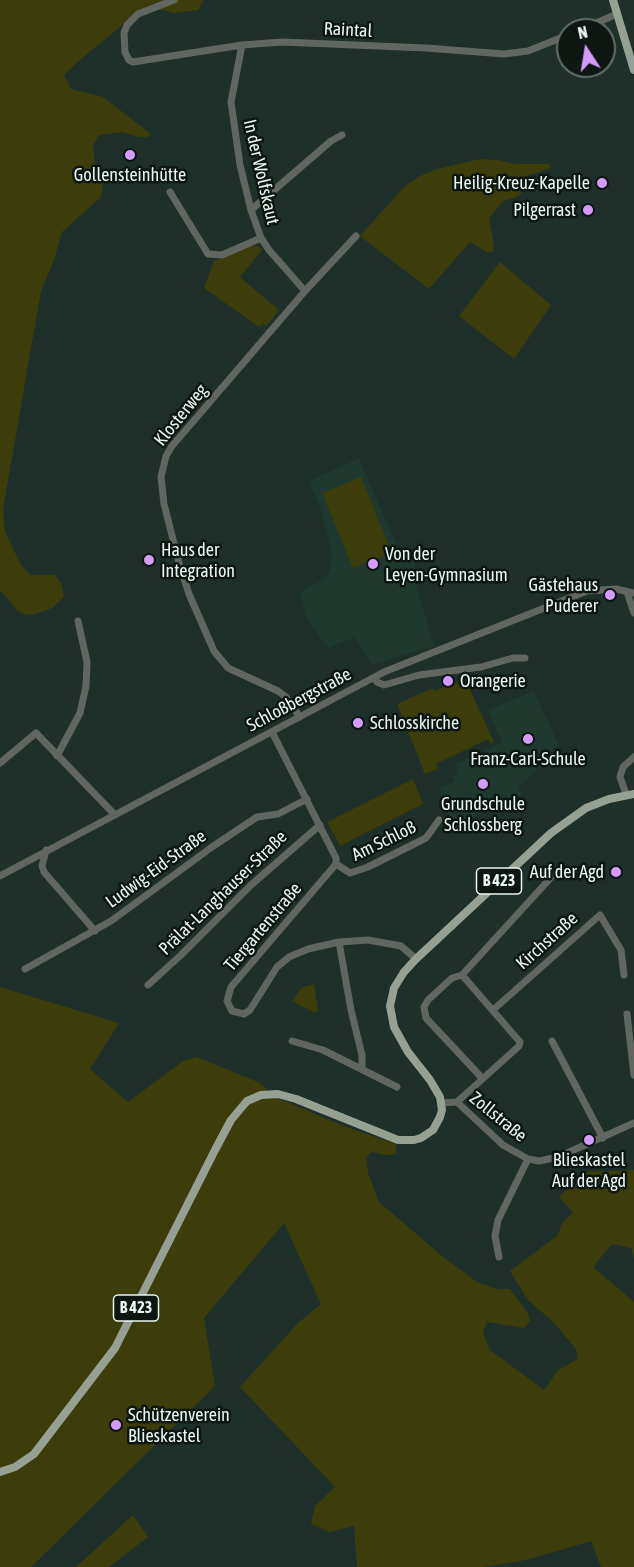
<!DOCTYPE html>
<html>
<head>
<meta charset="utf-8">
<style>
  body { margin:0 }
  #map { position:relative; width:634px; height:1567px; overflow:hidden; background:#1e3029; font-family:"Asap Condensed",sans-serif }
  canvas { display:block }
  .north { position:absolute; left:556px; top:18px; width:60px; height:60px; box-sizing:border-box; background:#0e1612; border:2px solid #66706b; border-radius:50%; rotate:348deg; font-size:16px; font-weight:700; line-height:24px; text-align:center; color:#eaf6f1 }
  .north::after { content:''; display:block; margin:auto; width:21px; height:27px; background:#d39cfc; clip-path:polygon(50% 0,100% 100%,50% 72%,0 100%) }
</style>
</head>
<body>
<div id="map">
<canvas width="634" height="1567"></canvas>
<div class="north">N</div>
</div>
<script>
const context = document.querySelector('canvas').getContext('2d');
context.lineJoin = 'round';
function paint(path, color) {
  context.fillStyle = color;
  context.fill(path, 'evenodd');
}
function poly(rows) {
  const path = new Path2D();
  for (const r of rows) {
    path.moveTo(r[0], r[1]);
    for (let i = 2; i < r.length; i += 2) path.lineTo(r[i], r[i + 1]);
  }
  return path;
}
function strokePath(path, color, width, dash) {
  context.strokeStyle = color;
  context.lineWidth = width;
  context.lineCap = dash ? 'butt' : 'round';
  context.setLineDash(dash || []);
  context.stroke(path);
}
function write(font, color, halo, rows, align = 'center') {
  context.font = font + ' "Asap Condensed",sans-serif';
  context.lineWidth = 5;
  context.setLineDash([]);
  context.textBaseline = 'middle';
  context.strokeStyle = halo;
  context.fillStyle = color;
  for (const [text, x, y, turn = 0] of rows) {
    context.save();
    context.translate(x, y);
    context.rotate((+turn || 0) * Math.PI / 180);
    context.textAlign = isNaN(turn) ? turn : align;
    if (halo) context.strokeText(text, 0, 0);
    context.fillText(text, 0, 0);
    context.restore();
  }
}
paint(poly([
  [359,458,400,553,416,559,413,575,434,646,372,665,355,637,328,648,307,619,300,592,326,578,330,570,332,553,320,508,309,481],
  [534,691,559,746,553,749,554,754,518,788,522,795,454,826,440,795,441,788,455,781,453,776,457,774,457,763,502,743,488,710]
]), '#1f392f');
paint(poly([
  [0,0,204,0,198,10,173,13,164,10,146,9,132,15,119,28,81,59,64,75,71,89,103,97,151,134,148,137,138,137,122,132,99,135,93,145,95,164,103,189,100,198,62,232,54,260,41,291,3,509,5,532,21,565,30,575,55,575,61,583,64,597,52,608,36,614,27,615,18,611,0,590],
  [480,159,497,160,516,164,549,164,551,168,517,179,521,194,514,198,503,201,489,218,494,245,493,251,489,253,470,242,429,289,360,236,405,186,420,176,437,169],
  [251,246,257,246,262,250,240,277,279,310,266,326,263,323,259,327,204,288,214,261],
  [500,262,551,305,514,359,459,316],
  [361,477,392,553,353,568,322,493],
  [465,679,494,742,491,744,488,739,436,764,438,769,425,774,397,704,433,688,435,691],
  [413,779,423,804,340,846,327,822],
  [314,984,318,1011,315,1013,292,1001,301,988],
  [0,987,119,1023,90,1069,128,1102,183,1061,197,1057,260,1083,275,1097,346,1127,396,1144,396,1154,386,1155,371,1152,366,1158,368,1173,379,1202,442,1256,477,1282,497,1289,510,1289,528,1313,530,1321,524,1328,487,1322,483,1333,490,1350,544,1390,558,1370,578,1359,576,1349,554,1323,528,1300,510,1271,557,1236,563,1222,573,1213,559,1197,573,1184,581,1172,634,1170,634,1258,631,1248,612,1244,593,1267,634,1302,634,1567,601,1567,591,1541,526,1560,484,1567,357,1567,354,1526,329,1532,311,1524,315,1506,335,1487,240,1387,298,1323,321,1304,284,1223,204,1318,215,1386,31,1567,0,1567],
  [133,1515,148,1537,109,1567,76,1567]
]), '#3c3d0b');
strokePath(poly([
  [174,0,138,14,127,25,124,33,125,52,129,60,133,62,242,45,282,42,426,48,504,54,528,51,568,35],
  [580,30,617,14],
  [242,45,231,102,240,165,251,210,261,238,269,250,305,291],
  [170,192,208,254,222,255,261,238],
  [251,210,331,141,342,135],
  [627,592,634,613],
  [374,678,377,682,384,685,419,675,481,667,513,658,525,658],
  [300,717,286,697,278,691,228,668,214,651,189,594,179,563,164,504,161,477,166,456,172,446,305,291,356,236],
  [272,732,336,858,336,864],
  [57,756,80,713,86,686,87,662,78,621],
  [0,763,36,733,115,815],
  [626,794,620,777,623,767,634,757],
  [46,850,42,866,44,872,95,931],
  [336,864,231,987,227,1001,232,1011,244,1014,250,1010,277,967,289,957,308,949,339,942,368,940,401,946,416,959],
  [336,864,350,873,368,867,426,838,439,820],
  [0,876,384,672,587,591,616,589,634,593],
  [339,942,351,1010,362,1055,362,1068],
  [25,969,111,921,212,847,257,817,278,814,307,799],
  [148,985,180,956,251,885,320,825],
  [493,1010,600,915,621,950,624,975],
  [627,1014,634,1075],
  [292,1041,323,1050,397,1087],
  [552,1041,603,1138],
  [482,1078,426,1018,424,1007,428,1000,452,978,462,975,556,872,560,876],
  [457,1102,519,1046,520,1042,462,975],
  [441,1103,457,1102,503,1145,528,1159,539,1161,558,1157,634,1123],
  [499,1257,495,1236,498,1220,528,1159]
]), '#616660', 7);
strokePath(poly([
  [613,0,634,70],
  [0,1472,15,1467,34,1454,115,1348,215,1150,231,1120,247,1101,261,1095,278,1094,296,1099,398,1140,414,1140,421,1138,433,1130,440,1117,442,1110,440,1097,430,1080,408,1052,394,1027,390,1006,394,988,404,972,416,959,551,833,586,808,609,799,634,794]
]), '#96a193', 8);
for (const [x, y, r, color] of [
  [130,155,6,"#d39cfc"],
  [602,183,6,"#d39cfc"],
  [588,210,6,"#d39cfc"],
  [149,560,6,"#d39cfc"],
  [373,564,6,"#d39cfc"],
  [610,595,6,"#d39cfc"],
  [448,681,6,"#d39cfc"],
  [358,723,6,"#d39cfc"],
  [528,739,6,"#d39cfc"],
  [483,784,6,"#d39cfc"],
  [616,872,6,"#d39cfc"],
  [589,1140,6,"#d39cfc"],
  [116,1425,6,"#d39cfc"]
]) {
  const dot = new Path2D();
  dot.arc(x, y, r, 0, 2 * Math.PI);
  context.fillStyle = color;
  context.fill(dot);
  strokePath(dot, '#0e1612', 2);
}
for (const [x, y, w] of [
  [499,881,45],
  [136,1308,45]
]) {
  const box = new Path2D();
  box.roundRect(x - w / 2, y - 13, w, 26, 4.5);
  context.fillStyle = '#0e1612';
  context.fill(box);
  strokePath(box, '#eaf6f1', 1.5);
}
write('bold 16px', '#eaf6f1', null, [
  ["B 423",499,881],
  ["B 423",136,1308]
]);
write('18px', '#eaf6f1', '#0e1612', [
  ["Raintal",348,30,3],
  ["In der Wolfskaut",261,172,77],
  ["Klosterweg",181,415,-51],
  ["Schloßbergstraße",299,700,-28],
  ["Am Schloß",384,841,-26],
  ["Ludwig-Eid-Straße",156,869,-36],
  ["Prälat-Langhauser-Straße",223,893,-44],
  ["Tiergartenstraße",263,927,-50],
  ["Kirchstraße",547,941,-42],
  ["Zollstraße",498,1117,39]
]);
write('18px', '#eaf6f1', '#0e1612', [
  ["Gollensteinhütte",130,175,"center"],
  ["Heilig-Kreuz-Kapelle",590,183,"right"],
  ["Pilgerrast",576,210,"right"],
  ["Haus der",161,550],
  ["Integration",161,571],
  ["Von der",385,554],
  ["Leyen-Gymnasium",385,575],
  ["Gästehaus",598,585,"right"],
  ["Puderer",598,606,"right"],
  ["Orangerie",460,681],
  ["Schlosskirche",370,723],
  ["Franz-Carl-Schule",528,759,"center"],
  ["Grundschule",483,804,"center"],
  ["Schlossberg",483,825,"center"],
  ["Auf der Agd",604,872,"right"],
  ["Blieskastel",589,1160,"center"],
  ["Auf der Agd",589,1181,"center"],
  ["Schützenverein",128,1415],
  ["Blieskastel",128,1436]
], 'left');
</script>
</body>
</html>
